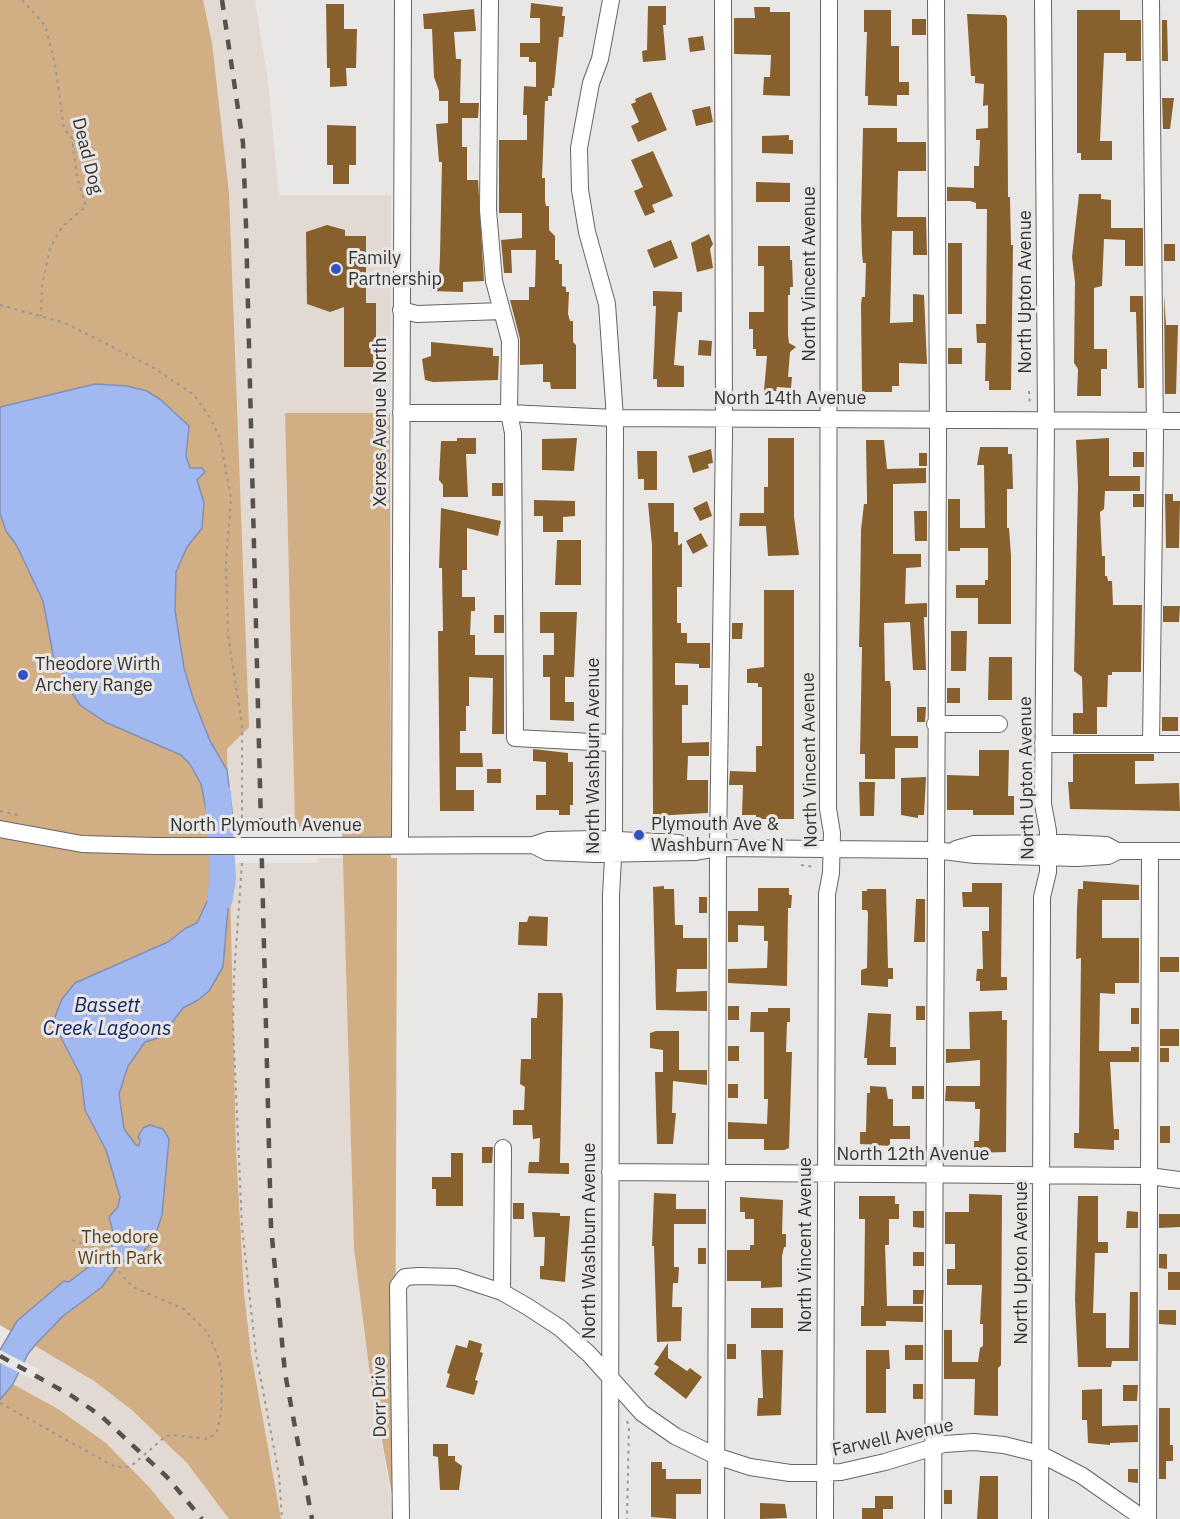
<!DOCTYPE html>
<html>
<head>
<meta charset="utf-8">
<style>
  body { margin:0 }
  canvas { display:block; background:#e9e7e5 }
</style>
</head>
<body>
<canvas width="1180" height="1519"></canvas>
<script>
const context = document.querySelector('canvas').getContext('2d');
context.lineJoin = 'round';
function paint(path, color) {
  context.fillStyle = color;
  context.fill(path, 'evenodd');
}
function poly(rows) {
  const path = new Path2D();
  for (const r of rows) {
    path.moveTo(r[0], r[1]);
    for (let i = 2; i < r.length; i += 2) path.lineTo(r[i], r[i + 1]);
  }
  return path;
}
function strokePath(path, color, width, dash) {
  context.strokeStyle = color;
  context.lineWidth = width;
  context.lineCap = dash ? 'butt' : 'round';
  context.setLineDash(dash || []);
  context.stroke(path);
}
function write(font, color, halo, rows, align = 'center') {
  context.font = font + ' "IBM Plex Sans",sans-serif';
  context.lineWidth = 6;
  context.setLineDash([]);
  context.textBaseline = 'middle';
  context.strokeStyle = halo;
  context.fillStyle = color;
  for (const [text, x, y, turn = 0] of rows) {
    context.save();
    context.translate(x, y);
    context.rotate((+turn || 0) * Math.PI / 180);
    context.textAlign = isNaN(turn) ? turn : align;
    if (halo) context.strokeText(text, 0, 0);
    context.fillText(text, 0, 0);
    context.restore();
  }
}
paint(poly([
  [187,0,255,0,268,82,279,195,391,195,390,413,285,413,295,828,228,828],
  [318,858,343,858,354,1248,370,1375,395,1519,281,1519,251,1353,244,1293,236,1148,229,863,317,863],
  [35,1345,94,1381,149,1424,187,1463,229,1519,175,1519,106,1443,13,1384,19,1373,34,1380,39,1370,25,1362]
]), '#e2dad2');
paint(poly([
  [0,0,203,0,212,43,229,193,249,727,227,749,236,1148,244,1293,251,1353,281,1519,229,1519,187,1463,133,1411,94,1381,0,1325],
  [285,413,390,413,391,858,397,858,395,1511,370,1375,354,1248,342,829,295,828],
  [0,1377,58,1409,106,1443,150,1488,175,1519,0,1519]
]), '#d2ae84');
const water = poly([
  [95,384,127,386,147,391,161,400,189,426,186,456,190,468,202,468,205,472,197,480,204,503,202,528,187,547,176,572,175,610,184,668,193,698,210,741,227,770,234,828,210,828,201,784,190,764,181,755,105,722,80,705,67,686,63,673,54,659,43,601,17,546,6,531,0,513,0,407,95,384],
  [214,863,232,863,223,967,209,991,198,1000,183,1008,161,1037,145,1042,128,1066,119,1094,124,1129,136,1145,139,1146,140,1140,138,1137,143,1128,150,1125,163,1129,169,1139,162,1215,157,1230,150,1244,137,1258,130,1263,124,1261,119,1264,102,1287,63,1316,35,1345,28,1354,13,1384,0,1400,0,1350,17,1321,64,1281,69,1282,90,1266,90,1261,93,1264,112,1253,113,1247,107,1241,113,1232,109,1217,118,1207,120,1197,106,1150,85,1110,81,1076,57,1030,55,1017,62,999,75,983,168,942,186,928,197,923,211,893,216,872,214,863]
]);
paint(water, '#a1b8f0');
strokePath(water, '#8190b7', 1.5);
paint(poly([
  [0,1350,27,1364,22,1374,0,1363]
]), '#e9e7e5');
strokePath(poly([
  [218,794,223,878,220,898]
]), '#a1b8f0', 26);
paint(poly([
  [531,3,563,7,562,16,565,16,563,37,559,37,554,88,552,88,552,96,548,96,548,101,545,101,542,178,545,178,545,201,546,206,549,206,549,230,555,236,555,260,559,260,559,264,562,264,562,286,566,287,566,292,569,292,568,314,570,321,573,321,573,342,576,345,576,389,551,389,550,382,543,382,543,364,520,365,520,339,510,300,529,300,529,287,535,287,536,250,511,250,512,273,504,273,501,240,522,238,522,213,499,213,499,140,527,140,527,115,523,115,524,86,536,87,536,62,529,62,529,57,520,57,520,43,540,43,540,18,530,18],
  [326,4,344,4,344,29,357,29,356,68,346,68,347,86,330,87,330,68,327,68],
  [648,6,666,6,666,25,663,25,666,60,643,62,642,51,647,50],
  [754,7,770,7,770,12,790,12,790,96,763,95,764,77,770,77,771,55,734,54,734,18,755,18],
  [474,9,476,31,454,32,456,59,461,59,460,103,479,103,478,118,462,118,462,147,467,147,467,180,478,180,484,281,463,282,463,292,430,291,431,277,439,278,440,255,442,162,439,162,436,124,448,123,448,101,439,101,439,91,434,77,432,29,424,29,423,14],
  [864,10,891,10,891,46,899,46,899,82,909,82,909,95,897,95,897,106,868,105,868,96,865,96,867,32,864,32],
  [1077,10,1120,10,1120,20,1141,20,1141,61,1126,61,1126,53,1104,53,1100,141,1112,141,1112,160,1081,160,1081,153,1077,153],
  [967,14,1005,15,1007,18,1008,197,1010,197,1011,245,1013,245,1011,390,989,390,989,381,985,381,986,343,977,343,976,324,986,324,987,209,976,209,976,203,970,201,947,201,947,187,974,188,974,166,979,166,980,140,976,140,976,129,988,128,988,105,983,106,984,84,975,83,975,76,971,76],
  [912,19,926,19,926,35,912,35],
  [1162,20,1167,20,1168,61,1162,61],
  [703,36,705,50,690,52,688,38],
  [651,92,667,130,638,142,631,126,639,122,631,104,636,102,635,99],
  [1162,98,1174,98,1170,129,1163,129],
  [710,106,713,122,696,126,692,110],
  [327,125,356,126,356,165,349,165,349,184,333,184,333,165,327,165],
  [863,128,897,128,897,142,926,142,926,171,898,171,897,217,926,217,927,255,913,255,913,231,892,231,890,323,913,322,913,294,924,295,927,364,899,363,899,386,892,386,892,392,862,392,861,304,862,297,865,297,866,263,863,263,862,254,861,218],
  [789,135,789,140,793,140,793,154,762,153,762,136],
  [653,151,673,196,652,205,655,212,645,216,634,191,643,187,631,160],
  [756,182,790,183,790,202,756,202],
  [1079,194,1101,194,1101,199,1111,200,1111,228,1143,228,1143,266,1125,266,1125,240,1104,239,1102,286,1094,288,1094,349,1107,349,1107,369,1101,369,1101,396,1077,396,1078,369,1074,363,1075,282,1072,257],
  [327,225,345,230,345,236,366,236,366,303,376,303,376,367,344,367,344,307,330,312,307,304,306,232],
  [709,234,713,244,710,249,713,268,697,272,691,243],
  [671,240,678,258,654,268,647,250],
  [948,243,962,243,962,314,948,314],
  [1164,244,1175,244,1175,261,1164,261],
  [758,246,790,246,790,260,792,260,793,287,790,287,790,295,788,295,788,335,789,343,796,347,790,352,788,377,792,377,791,388,777,387,776,391,764,391,767,356,756,356,756,349,753,349,753,329,749,329,749,312,764,312,764,266,758,266],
  [653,291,682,292,682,312,678,312,674,365,684,366,684,387,657,387,657,379,653,379,656,306,653,306],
  [1164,295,1166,325,1178,325,1176,394,1165,394],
  [1130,296,1143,296,1144,388,1138,388,1136,312,1130,312],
  [699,340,712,341,711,356,698,355],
  [431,342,493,348,493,356,499,356,498,380,433,382,425,380,422,359,431,356],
  [948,348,962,348,962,364,948,364],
  [457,438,476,438,476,454,466,454,468,497,443,497,443,485,439,480,441,441,457,441],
  [577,438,574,471,542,470,542,439],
  [768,438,794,438,794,517,799,555,768,556,766,526,739,526,740,513,764,513,764,487,768,487],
  [1109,438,1109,476,1140,476,1140,491,1105,491,1104,509,1100,512,1102,556,1105,556,1105,576,1107,576,1108,581,1112,581,1113,605,1142,605,1141,672,1112,672,1112,675,1108,675,1107,707,1097,707,1097,734,1073,734,1073,713,1083,713,1082,677,1074,671,1078,486,1076,440],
  [866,440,884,440,887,469,926,468,926,483,893,484,893,554,921,554,921,567,906,568,905,604,927,603,927,617,924,617,924,621,926,670,913,670,910,622,884,623,885,681,890,681,891,688,891,736,918,736,918,748,895,748,895,779,865,779,865,754,860,754,862,647,859,647,860,604,861,530,864,504,867,504,867,497],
  [980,447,1008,447,1008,454,1012,454,1013,489,1007,489,1007,528,1009,528,1011,555,1011,624,978,624,978,598,956,598,956,585,985,585,985,580,988,580,988,548,960,548,960,551,948,551,948,499,960,499,960,528,985,528,984,465,977,465],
  [711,449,713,463,708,464,709,468,693,473,688,456],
  [637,451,657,451,657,490,644,490,644,479,638,479],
  [1133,452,1144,452,1144,467,1133,467],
  [919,453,927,453,927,466,919,466],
  [492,483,503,483,503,496,492,496],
  [1133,494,1144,494,1144,507,1133,507],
  [1165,494,1173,494,1173,501,1180,501,1179,548,1166,548],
  [534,500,575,501,575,516,563,517,563,532,543,532,543,516,534,516],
  [707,501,712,516,700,521,693,508],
  [648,503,674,503,674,532,678,532,678,546,682,543,682,587,677,587,677,623,681,623,681,633,687,633,687,643,710,643,710,668,699,668,699,664,675,663,675,685,688,685,688,705,682,705,682,743,709,742,709,756,688,756,687,780,708,780,708,813,653,816,652,545],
  [441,508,501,521,498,536,467,528,467,570,462,570,462,597,475,597,475,611,471,611,470,635,475,635,475,655,504,655,504,734,492,734,493,678,469,677,469,706,466,706,466,731,460,731,460,753,482,753,483,767,456,767,456,790,474,790,474,811,440,811,438,631,443,631,442,568,439,568],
  [914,511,927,511,927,541,915,541],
  [701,533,708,546,693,554,686,541],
  [557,540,581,540,581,585,555,585],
  [764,590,794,590,794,819,756,819,756,815,742,815,743,785,729,785,730,771,756,772,756,746,762,746,762,687,758,687,758,683,747,683,747,669,764,667],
  [1163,606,1180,606,1179,622,1163,622],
  [540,612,577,612,574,677,565,677,565,702,574,702,574,721,550,720,550,677,543,677,543,655,554,655,554,633,540,633],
  [494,615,504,615,504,633,494,633],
  [732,623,743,623,742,639,732,639],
  [951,631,967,631,966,671,951,671],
  [989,657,1012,657,1012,700,988,700],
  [947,688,960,688,960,703,947,703],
  [917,707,926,707,925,722,917,722],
  [1162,717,1178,717,1178,731,1162,731],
  [533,749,568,753,568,762,573,762,573,805,570,805,570,815,559,815,559,810,536,810,536,795,546,795,546,762,533,761],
  [979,750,1009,750,1008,796,1014,796,1014,815,973,815,973,810,947,810,947,775,979,776],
  [1073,754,1154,754,1154,761,1135,761,1135,784,1179,783,1180,811,1070,809,1068,782,1073,782],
  [487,769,501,769,501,783,487,783],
  [926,777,924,815,918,815,918,818,901,815,901,778],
  [859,782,875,782,874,816,860,816],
  [1083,881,1139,885,1139,900,1102,900,1102,938,1139,938,1139,983,1115,983,1115,994,1100,993,1099,1051,1131,1051,1131,1047,1139,1047,1139,1062,1110,1062,1114,1129,1119,1129,1119,1140,1114,1140,1114,1150,1074,1148,1074,1133,1079,1133,1081,958,1076,959,1077,908,1078,889,1083,889],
  [972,883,1002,883,1001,977,1007,977,1007,990,980,991,980,981,976,981,977,969,983,969,982,931,989,931,989,907,963,907,962,892,972,892],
  [664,886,664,889,674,889,675,925,683,925,683,938,707,938,707,969,677,969,676,992,707,991,707,1011,656,1010,653,887],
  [758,888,789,888,789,895,792,895,791,908,788,908,787,986,728,983,728,969,767,968,768,941,764,941,764,926,738,925,738,942,728,942,728,911,758,911],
  [867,889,886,889,888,968,893,968,893,979,888,979,888,987,861,985,861,970,867,968,868,913,867,910,862,910,862,891,867,891],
  [699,897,707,897,707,913,699,913],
  [916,899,925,899,925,942,914,942],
  [529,916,548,917,547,946,518,945,519,922,527,922],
  [1160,957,1179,957,1179,972,1160,972],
  [538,993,562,993,563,999,560,1163,569,1163,569,1174,528,1173,529,1162,539,1162,540,1138,533,1139,532,1125,513,1125,513,1110,524,1110,525,1087,520,1084,521,1059,531,1059,531,1018,537,1018],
  [728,1006,739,1006,739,1020,728,1020],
  [916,1006,925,1006,925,1020,916,1020],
  [768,1008,790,1008,790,1022,787,1022,786,1052,792,1052,789,1148,784,1150,764,1150,764,1139,728,1139,728,1122,767,1124,768,1099,764,1099,764,1032,750,1032,751,1012,768,1012],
  [1131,1008,1139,1008,1139,1024,1131,1024],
  [1002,1011,1002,1020,1007,1020,1006,1152,974,1153,974,1141,979,1141,980,1109,975,1109,975,1102,945,1101,946,1086,980,1086,980,1060,946,1063,946,1049,970,1049,969,1012],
  [868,1013,891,1014,890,1047,896,1047,896,1065,867,1065,867,1058,864,1058],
  [1160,1029,1179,1029,1179,1046,1160,1046],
  [656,1031,679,1031,679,1070,707,1070,707,1085,673,1081,672,1113,676,1113,673,1144,657,1144,655,1072,663,1072,663,1050,650,1048,650,1033],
  [728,1046,739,1046,739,1061,728,1061],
  [1160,1048,1169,1048,1169,1062,1160,1062],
  [728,1084,738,1084,738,1098,728,1098],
  [870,1086,886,1087,888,1099,893,1099,893,1126,910,1126,910,1139,890,1139,890,1146,860,1144,860,1132,866,1132,867,1093,870,1093],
  [912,1086,924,1086,924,1099,912,1099],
  [1160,1126,1170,1126,1170,1143,1160,1143],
  [482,1147,493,1147,492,1163,482,1163],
  [451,1153,463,1153,463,1206,436,1206,436,1189,432,1189,432,1177,451,1177],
  [654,1193,676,1194,676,1209,706,1209,706,1224,674,1224,674,1267,679,1267,678,1283,673,1283,672,1307,682,1307,681,1341,657,1342,654,1246,652,1246],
  [969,1194,1002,1195,1001,1365,998,1368,998,1416,974,1415,975,1379,944,1379,944,1330,952,1330,952,1362,978,1362,980,1348,983,1346,983,1324,980,1324,982,1285,947,1285,947,1269,955,1269,955,1244,945,1244,945,1212,969,1212],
  [859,1196,895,1196,895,1204,899,1204,899,1219,889,1219,889,1245,885,1245,887,1306,923,1306,923,1322,886,1321,886,1326,861,1326,861,1306,864,1306,865,1219,859,1219],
  [1078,1196,1098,1196,1098,1242,1108,1242,1108,1253,1095,1253,1093,1313,1106,1313,1106,1348,1129,1348,1130,1292,1138,1292,1138,1361,1112,1361,1111,1367,1078,1367,1075,1299],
  [740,1197,783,1200,782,1234,786,1234,786,1247,784,1247,782,1256,782,1287,761,1288,761,1281,727,1281,727,1250,750,1250,750,1245,754,1245,754,1219,745,1219,745,1212,740,1212],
  [513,1203,524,1203,524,1219,513,1219],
  [913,1211,924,1211,924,1228,913,1227],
  [1127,1211,1138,1212,1138,1228,1126,1228],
  [532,1212,560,1213,560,1216,570,1216,565,1282,540,1279,540,1266,544,1266,545,1237,534,1237],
  [1159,1214,1180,1214,1180,1227,1159,1228],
  [698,1248,706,1248,706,1264,698,1264],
  [913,1252,924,1252,924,1266,913,1266],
  [1159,1254,1167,1254,1167,1269,1159,1268],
  [1168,1272,1180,1272,1180,1290,1168,1290],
  [913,1290,924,1290,923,1304,913,1304],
  [751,1308,783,1308,783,1328,751,1328],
  [1159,1310,1176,1310,1176,1325,1159,1324],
  [469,1340,482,1344,480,1352,483,1353,475,1380,478,1381,474,1395,446,1387,450,1374,447,1373,456,1345,467,1348],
  [668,1343,668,1358,687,1371,690,1368,702,1377,686,1399,654,1374,659,1367,654,1364],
  [727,1344,736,1344,736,1359,727,1359],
  [905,1345,923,1345,923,1360,905,1360],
  [761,1350,783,1350,781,1415,757,1416,758,1398,763,1398],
  [866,1350,889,1350,890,1369,886,1369,886,1413,866,1413],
  [913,1384,923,1384,923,1399,913,1399],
  [1123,1385,1138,1385,1137,1401,1123,1401],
  [1102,1389,1102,1426,1138,1425,1138,1442,1110,1443,1110,1445,1088,1443,1087,1420,1082,1420,1082,1390],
  [1159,1408,1170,1408,1170,1445,1173,1445,1173,1461,1166,1461,1166,1479,1159,1479],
  [433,1444,448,1444,448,1456,455,1456,455,1461,462,1466,459,1490,440,1490,438,1457,433,1456],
  [651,1462,662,1462,662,1469,666,1469,666,1479,701,1479,701,1494,676,1494,676,1519,651,1517],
  [1128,1469,1138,1469,1138,1483,1128,1482],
  [980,1476,998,1476,998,1519,977,1519],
  [944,1490,952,1490,952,1504,944,1504],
  [875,1496,893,1496,893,1509,883,1509,883,1519,862,1519,862,1508,875,1508],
  [760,1503,785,1504,787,1518,760,1519]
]), '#87602d');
const minor = poly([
  [490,0,488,210,494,281,510,341,509,413,513,433,515,738,612,743],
  [401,310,417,314,502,311],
  [401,413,509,413,615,418,1180,421],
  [935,724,999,724],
  [1043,744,1180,744],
  [1151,744,1155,437,1151,0],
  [0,829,82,844,155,846],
  [400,843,403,0],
  [533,845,547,852,596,854,696,852,718,848,935,850,975,855,1077,858,1108,856,1118,851,1180,851],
  [318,846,533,845,548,840,597,839,679,843],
  [956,849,974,844,1063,843,1106,845,1117,851],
  [610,1172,1149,1176,1180,1180],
  [502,1292,503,1148],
  [401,1519,398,1286,405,1277,419,1276,456,1277,502,1292,528,1307,560,1328,589,1354,642,1413,675,1436,716,1456,750,1467,790,1473,813,1473,841,1472,885,1462,944,1444,974,1442,1004,1445,1040,1454,1081,1475,1144,1519],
  [610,1519,611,895,614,840,615,418,607,304,587,232,580,190,579,148,591,83,600,59,611,0],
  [716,1519,718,848,724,434,723,0],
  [825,1519,827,894,831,873,832,833,828,809,829,0],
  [933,1519,938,437,936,0],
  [1040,1519,1042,897,1048,872,1048,831,1043,804,1046,420,1043,0],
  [1148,1519,1150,851]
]);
strokePath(minor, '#676563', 18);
strokePath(poly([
  [22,0,45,25,55,64,64,129,72,138,77,177,86,206,62,227,50,248,42,286,41,316],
  [0,305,65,323,154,368,194,395,209,416,220,438,231,498,226,561,228,635,242,724,242,830],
  [1029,391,1030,406],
  [0,811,18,815],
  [242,863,234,976,233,1025,242,1227,256,1354,279,1475,282,1519],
  [801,865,816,867],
  [0,1403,115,1467,130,1467,166,1436,173,1435,209,1439,217,1431,221,1414,222,1375,217,1353,207,1332,184,1309,133,1287,90,1241,82,1243,69,1239],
  [627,1421,629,1426,627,1519]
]), '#999896', 2, [3, 4.5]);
strokePath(minor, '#fff', 16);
strokePath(poly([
  [222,0,243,143,246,226,271,1227,285,1373,312,1519],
  [0,1356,72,1396,101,1416,167,1477,202,1519]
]), '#535251', 4.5, [10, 10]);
const minorBridge = poly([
  [155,846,318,846]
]);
strokePath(minorBridge, '#676563', 18, []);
strokePath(minorBridge, '#fff', 16);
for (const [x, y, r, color] of [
  [336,269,6,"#3252c2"],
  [23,675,6,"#3252c2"],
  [639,835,6,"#3252c2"]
]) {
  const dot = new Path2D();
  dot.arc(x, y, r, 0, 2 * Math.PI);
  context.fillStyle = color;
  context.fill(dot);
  strokePath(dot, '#e9e7e5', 2);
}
write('18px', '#353433', '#e9e7e5', [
  ["Dead Dog",87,156,76],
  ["North Vincent Avenue",810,274,-90],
  ["North Upton Avenue",1026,292,-90],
  ["North 14th Avenue",790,399],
  ["Xerxes Avenue North",381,422,-90],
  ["North Washburn Avenue",594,756,-90],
  ["North Vincent Avenue",810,760,-91],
  ["North Upton Avenue",1027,778,-91],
  ["North Plymouth Avenue",266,826],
  ["North 12th Avenue",913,1155],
  ["North Washburn Avenue",590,1241,-90],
  ["North Vincent Avenue",806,1245,-90],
  ["North Upton Avenue",1022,1263,-90],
  ["Dorr Drive",380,1397,-91],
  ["Farwell Avenue",893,1438,-12]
]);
write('18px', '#353433', '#e9e7e5', [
  ["Family",348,259],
  ["Partnership",348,280],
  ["Theodore Wirth",35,665],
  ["Archery Range",35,686],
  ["Plymouth Ave &",651,825],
  ["Washburn Ave N",651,846]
], 'left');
write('18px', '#5d3f17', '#e9e7e5', [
  ["Theodore",120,1238],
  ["Wirth Park",120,1259]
]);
write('italic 20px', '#142565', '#e9e7e5', [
  ["Bassett",107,1006],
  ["Creek Lagoons",107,1029]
]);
</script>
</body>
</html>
